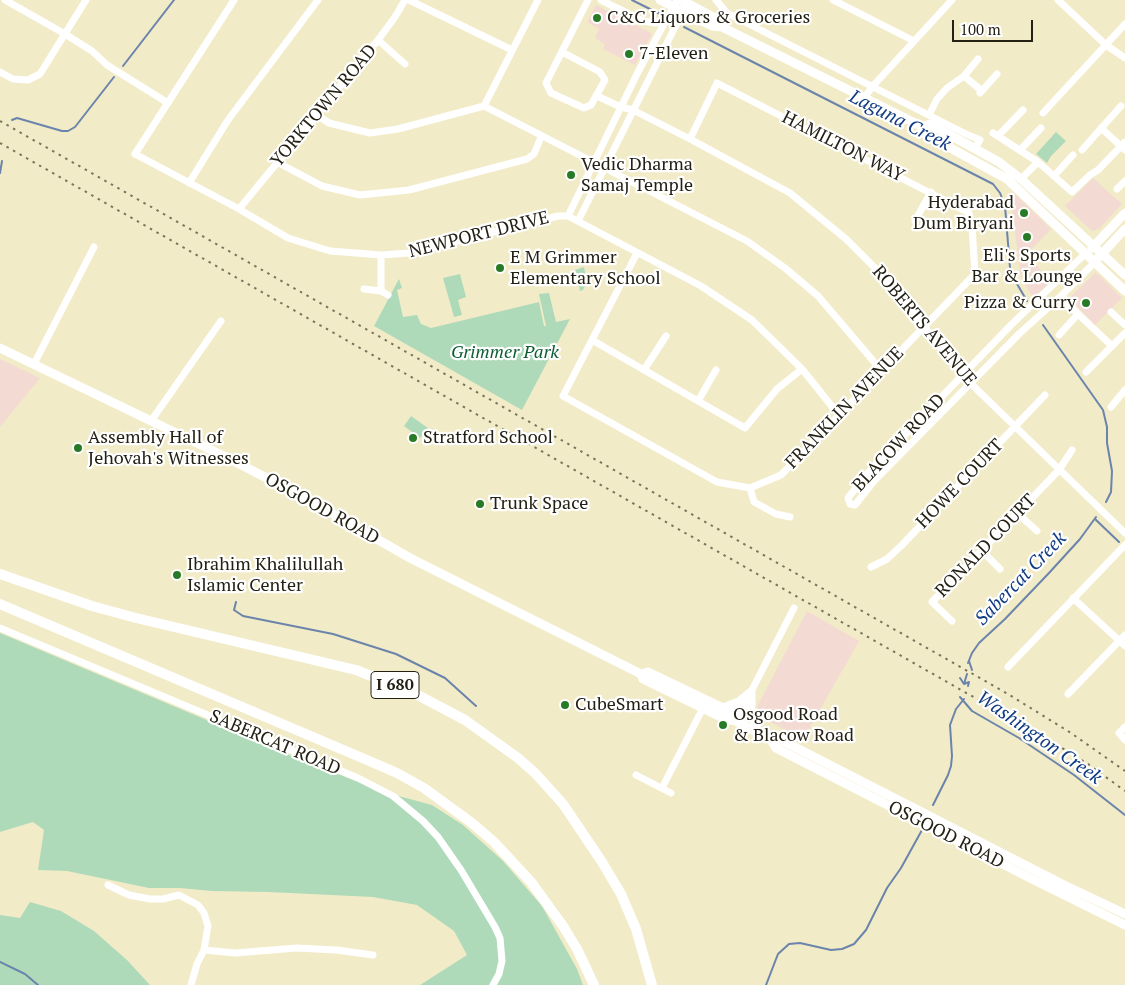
<!DOCTYPE html>
<html>
<head>
<meta charset="utf-8">
<style>
  body { margin:0 }
  #map { position:relative; width:1125px; height:985px; overflow:hidden; background:#f2ebc7; font-family:"PT Serif",serif }
  canvas { display:block }
  .scale { position:absolute; left:952px; top:20px; width:81px; height:22px; box-sizing:border-box; border:2px solid #242114; border-top:0; padding-left:6px; font-size:15px; line-height:18px; white-space:nowrap; color:#242114; -webkit-text-stroke:4px #fff; paint-order:stroke }
</style>
</head>
<body>
<div id="map">
<canvas width="1125" height="985"></canvas>
<div class="scale">100 m</div>
</div>
<script>
const context = document.querySelector('canvas').getContext('2d');
context.lineJoin = 'round';
function paint(path, color) {
  context.fillStyle = color;
  context.fill(path, 'evenodd');
}
function poly(rows) {
  const path = new Path2D();
  for (const r of rows) {
    path.moveTo(r[0], r[1]);
    for (let i = 2; i < r.length; i += 2) path.lineTo(r[i], r[i + 1]);
  }
  return path;
}
function strokePath(path, color, width, dash) {
  context.strokeStyle = color;
  context.lineWidth = width;
  context.lineCap = dash ? 'butt' : 'round';
  context.setLineDash(dash || []);
  context.stroke(path);
}
function write(font, color, halo, rows, align = 'center') {
  context.font = font + ' "PT Serif",serif';
  context.lineWidth = 4.5;
  context.setLineDash([]);
  context.textBaseline = 'middle';
  context.strokeStyle = halo;
  context.fillStyle = color;
  for (const [text, x, y, turn = 0] of rows) {
    context.save();
    context.translate(x, y);
    context.rotate((+turn || 0) * Math.PI / 180);
    context.textAlign = isNaN(turn) ? turn : align;
    if (halo) context.strokeText(text, 0, 0);
    context.fillText(text, 0, 0);
    context.restore();
  }
}
paint(poly([
  [596,5,651,33,651,36,635,65,603,49,605,44,595,38,599,29,587,22],
  [1093,178,1122,204,1099,229,1092,231,1065,206],
  [1013,192,1051,229,1026,255,1052,281,1033,298,1021,278,1010,194],
  [1095,273,1098,274,1122,298,1095,325,1069,298],
  [0,359,40,378,0,427],
  [807,611,859,641,801,743,794,740,790,732,762,718,757,712,757,707]
]), '#f3dad2');
paint(poly([
  [1056,132,1066,141,1051,156,1047,163,1036,154],
  [584,267,587,282,583,290,580,291,575,270],
  [460,274,466,297,458,300,462,315,454,317,443,278],
  [399,279,402,288,397,290,403,317,417,315,421,324,431,328,539,302,544,326,546,326,539,294,549,293,556,322,570,319,522,410,374,326],
  [411,416,428,428,420,438,404,426],
  [0,633,292,756,384,792,432,805,463,825,503,861,542,906,577,969,583,985,420,985,467,955,454,931,417,905,373,897,268,892,212,891,180,888,149,888,67,871,38,870,44,830,33,822,0,832],
  [30,902,61,911,94,931,127,960,150,985,0,985,0,915,20,918]
]), '#afdaba');
strokePath(poly([
  [632,0,662,15],
  [684,27,993,184,1000,193,1005,206,1010,268,1013,277,1027,301],
  [123,66,174,0],
  [12,120,17,118,62,131,68,131,75,127,114,77],
  [0,173,2,161],
  [1043,325,1103,410,1107,427,1107,443,1112,471,1111,492,1106,502],
  [1095,519,1119,542],
  [236,602,234,610,243,616,333,634,396,654,445,678,476,706],
  [969,661,972,670],
  [968,663,972,653,979,643,1005,619,1049,573,1080,539,1096,517],
  [960,678,964,684],
  [964,684,967,674],
  [964,684,969,682,968,686],
  [960,697,972,711,1019,738,1074,775,1125,815],
  [933,805,948,775,951,766,952,756,950,725,956,709,964,699],
  [0,962,25,974,38,985],
  [766,985,778,954,789,944,800,943,831,950,842,949,854,944,866,930,887,888,901,868,922,830]
]), '#6b84ac', 2);
strokePath(poly([
  [5,0,65,34,92,51,107,65,168,103],
  [234,0,135,154,239,209,288,238,330,251,381,255,409,253,558,216,568,216,701,286,752,320,802,369,838,414],
  [409,0,512,50],
  [601,0,643,21,655,23,664,22],
  [716,0,727,13,968,135,978,139,980,140,975,148],
  [833,0,914,41],
  [1058,0,1106,45,1125,58],
  [378,40,405,64],
  [562,52,600,72,605,80,591,105,584,108,551,93,546,83,588,0],
  [0,72,13,79,28,80,40,74,86,0],
  [964,76,982,91],
  [980,93,997,74],
  [597,96,621,107,633,110,690,139,790,193,846,239,891,284,963,376,1125,533],
  [865,97,872,87,952,0],
  [484,106,538,0],
  [1043,113,1125,24],
  [316,114,329,123,370,133,398,129,484,106,747,241,785,268,818,296,881,370],
  [929,115,937,99,947,88,964,76,978,59],
  [1101,128,1125,150],
  [993,133,1038,162,1072,192,1090,175,1098,170,1125,142],
  [999,135,1023,110],
  [690,139,717,83,969,213,972,226,975,274,781,475,750,488],
  [1021,149,1041,128],
  [1082,150,1121,106],
  [277,162,322,186,360,195,409,190,527,159,534,154,541,137],
  [1054,176,1073,155],
  [1021,179,1038,162],
  [189,183,228,120,318,0],
  [1117,189,1125,181],
  [239,209,378,40,395,17,405,0],
  [568,216,638,72,677,0],
  [578,221,685,7],
  [915,221,931,192],
  [637,253,563,396,717,482,750,488],
  [1086,253,1012,324,866,475,848,498,850,504,855,505,874,481,1020,333,1061,296,1095,262],
  [381,255,381,291,388,295],
  [364,289,381,291],
  [1061,296,1078,314,1112,346],
  [1111,312,1125,325],
  [1059,335,1078,314],
  [592,340,745,428,777,389,802,369],
  [34,364,94,247],
  [644,370,666,336],
  [1086,372,1125,333],
  [698,401,716,370],
  [1111,407,1125,390],
  [151,421,221,321],
  [750,488,754,502,776,514,790,517],
  [1017,513,1037,531],
  [982,551,1000,569],
  [871,567,887,559,902,545,1045,395],
  [1073,598,1125,646],
  [952,621,932,602,1059,470,1072,450],
  [0,628,358,778,393,796,423,821,438,837,461,870,495,927,500,938,502,961,499,974,493,985],
  [1008,667,1125,545],
  [1068,694,1125,635],
  [736,721,794,608],
  [1125,727,1119,733,1125,740],
  [636,775,671,793],
  [662,788,703,708],
  [108,885,129,895,150,899,163,899,179,895,198,905,204,913,208,926,204,950,197,964,191,985],
  [204,950,235,953,297,948,336,950,373,955]
]), '#fff', 7);
strokePath(poly([
  [660,0,712,26,722,27],
  [681,0,715,18,722,27,730,31,923,127,925,134,1007,179,1125,291],
  [923,127,930,124,999,162,1021,179,1125,275],
  [1092,248,1125,213],
  [1098,258,1125,229],
  [0,348,228,458,309,500,410,558,641,674,643,679,725,719,736,721,771,740,776,748,1032,879,1125,925],
  [641,674,648,672,719,706,729,711,736,721],
  [751,692,751,709,758,733],
  [723,708,739,702,751,692],
  [771,740,781,740,1062,884,1125,914]
]), '#fff', 9);
strokePath(poly([
  [0,574,92,606,136,618,356,670,410,691,465,720,518,758,535,773,563,804,602,862,621,894,636,929,652,985],
  [0,604,367,760,397,773,424,788,472,823,494,842,531,882,563,926,577,949,594,985]
]), '#fff', 10);
strokePath(poly([
  [0,121,1008,694,1071,733,1125,771],
  [0,143,1049,740,1088,764,1125,791]
]), '#79755e', 2, [2.5, 5]);
for (const [x, y, r, color] of [
  [597,18,5,"#287b26"],
  [629,54,5,"#287b26"],
  [571,175,5,"#287b26"],
  [1024,213,5,"#287b26"],
  [1027,237,5,"#287b26"],
  [500,268,5,"#287b26"],
  [1086,303,5,"#287b26"],
  [413,438,5,"#287b26"],
  [78,448,5,"#287b26"],
  [480,504,5,"#287b26"],
  [177,575,5,"#287b26"],
  [565,705,5,"#287b26"],
  [723,725,5,"#287b26"]
]) {
  const dot = new Path2D();
  dot.arc(x, y, r, 0, 2 * Math.PI);
  context.fillStyle = color;
  context.fill(dot);
  strokePath(dot, '#fff', 2);
}
for (const [x, y, w] of [
  [395,685,48]
]) {
  const box = new Path2D();
  box.roundRect(x - w / 2, y - 13.5, w, 27, 4);
  context.fillStyle = '#fff';
  context.fill(box);
  strokePath(box, '#242114', 1);
}
write('bold 16px', '#242114', null, [
  ["I 680",395,685]
]);
write('18px', '#242114', '#fff', [
  ["C&C Liquors & Groceries",607,18],
  ["7-Eleven",639,54],
  ["Vedic Dharma",581,165],
  ["Samaj Temple",581,186],
  ["Hyderabad",1014,203,"right"],
  ["Dum Biryani",1014,224,"right"],
  ["Eli's Sports",1027,256,"center"],
  ["Bar & Lounge",1027,277,"center"],
  ["E M Grimmer",510,258],
  ["Elementary School",510,279],
  ["Pizza & Curry",1076,303,"right"],
  ["Assembly Hall of",88,438],
  ["Jehovah's Witnesses",88,459],
  ["Stratford School",423,438],
  ["Trunk Space",490,504],
  ["Ibrahim Khalilullah",187,565],
  ["Islamic Center",187,586],
  ["CubeSmart",575,705],
  ["Osgood Road",733,715],
  ["& Blacow Road",733,736]
], 'left');
write('18px', '#242114', '#fff', [
  ["YORKTOWN ROAD",324,106,-50],
  ["HAMILTON WAY",843,147,27],
  ["NEWPORT DRIVE",479,235,-14],
  ["ROBERTS AVENUE",924,326,50],
  ["FRANKLIN AVENUE",845,408,-46],
  ["BLACOW ROAD",899,443,-47],
  ["HOWE COURT",960,484,-46],
  ["OSGOOD ROAD",322,509,29],
  ["RONALD COURT",986,546,-46],
  ["SABERCAT ROAD",275,743,23],
  ["OSGOOD ROAD",946,835,27]
]);
write('italic 18px', '#0c5d31', '#fff', [
  ["Grimmer Park",505,353]
]);
write('italic 19px', '#113c83', '#fff', [
  ["Laguna Creek",900,121,27],
  ["Sabercat Creek",1021,579,-46],
  ["Washington Creek",1039,738,35]
]);
</script>
</body>
</html>
